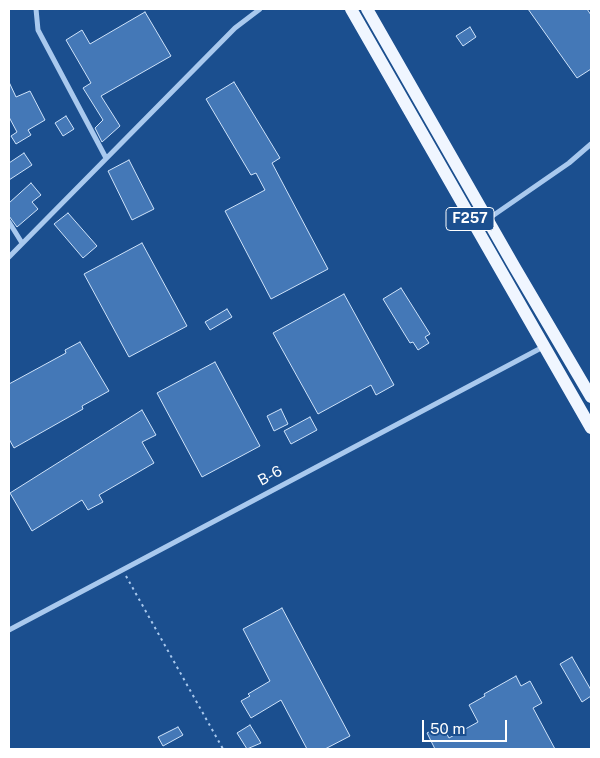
<!DOCTYPE html>
<html>
<head>
<meta charset="utf-8">
<style>
  body { margin:0 }
  #map { position:relative; width:600px; height:758px; overflow:hidden; background:#1b4f8f; font-family:"Public Sans",sans-serif }
  canvas { display:block }
  .frame { position:absolute; inset:0; border:10px solid #fff; pointer-events:none }
  .scale { position:absolute; left:422px; top:720px; width:85px; height:22px; box-sizing:border-box; border:2px solid #fff; border-top:0; padding-left:6px; font-size:15px; line-height:18px; white-space:nowrap; color:#fff; -webkit-text-stroke:4px #1b4f8f; paint-order:stroke }
</style>
</head>
<body>
<div id="map">
<canvas width="600" height="758"></canvas>
<div class="frame"></div>
<div class="scale">50 m</div>
</div>
<script>
const context = document.querySelector('canvas').getContext('2d');
context.lineJoin = 'round';
function paint(path, color) {
  context.fillStyle = color;
  context.fill(path, 'evenodd');
}
function poly(rows) {
  const path = new Path2D();
  for (const r of rows) {
    path.moveTo(r[0], r[1]);
    for (let i = 2; i < r.length; i += 2) path.lineTo(r[i], r[i + 1]);
  }
  return path;
}
function strokePath(path, color, width, dash) {
  context.strokeStyle = color;
  context.lineWidth = width;
  context.lineCap = dash ? 'butt' : 'round';
  context.setLineDash(dash || []);
  context.stroke(path);
}
function write(font, color, halo, rows, align = 'center') {
  context.font = font + ' "Public Sans",sans-serif';
  context.lineWidth = 4;
  context.setLineDash([]);
  context.textBaseline = 'middle';
  context.strokeStyle = halo;
  context.fillStyle = color;
  for (const [text, x, y, turn = 0] of rows) {
    context.save();
    context.translate(x, y);
    context.rotate((+turn || 0) * Math.PI / 180);
    context.textAlign = isNaN(turn) ? turn : align;
    if (halo) context.strokeText(text, 0, 0);
    context.fillText(text, 0, 0);
    context.restore();
  }
}
const building = poly([
  [528,9,587,9,591,15,591,69,577,78,528,9],
  [145,12,171,56,101,96,120,126,102,142,95,128,103,120,83,88,91,83,66,40,82,30,90,44,145,12],
  [470,27,476,37,463,46,456,36,470,27],
  [9,82,16,97,30,91,45,120,28,130,31,135,16,144,11,136,17,132,9,117,9,82],
  [234,82,280,158,272,163,328,269,271,299,225,211,265,190,256,173,251,175,206,99,234,82],
  [66,116,74,129,63,136,55,123,66,116],
  [24,153,32,165,9,180,9,163,24,153],
  [129,160,154,209,132,220,108,171,129,160],
  [31,183,41,195,32,202,38,209,17,227,9,216,9,203,31,183],
  [68,213,97,246,83,258,54,224,68,213],
  [142,243,187,326,129,357,84,274,142,243],
  [401,288,430,334,425,337,429,343,418,350,413,342,410,343,383,299,401,288],
  [344,294,394,385,376,395,371,385,318,414,273,333,344,294],
  [227,309,232,317,210,330,205,322,227,309],
  [80,342,109,391,82,406,83,409,14,448,9,439,9,384,66,353,65,350,80,342],
  [215,362,260,446,202,477,157,393,215,362],
  [281,409,288,424,274,431,267,416,281,409],
  [142,410,156,435,142,442,154,463,99,495,103,502,88,510,82,500,32,531,10,493,142,410],
  [310,417,317,430,291,444,284,431,310,417],
  [282,608,350,736,325,749,307,749,281,700,251,718,241,701,250,696,248,694,270,681,243,629,282,608],
  [572,657,591,690,591,696,582,702,560,664,572,657],
  [516,676,521,686,530,681,542,703,533,708,555,749,435,749,427,733,442,725,449,738,478,722,469,705,485,696,484,694,516,676],
  [250,725,261,743,247,749,237,733,250,725],
  [178,727,183,735,163,746,158,737,178,727]
]);
paint(building, '#4478b7');
strokePath(building, '#cfe3fa', 1);
strokePath(poly([
  [126,576,223,749]
]), '#a9c9ee', 2, [2.5, 4]);
strokePath(poly([
  [36,9,38,30,106,158],
  [488,219,569,163,591,144],
  [9,222,22,243],
  [9,257,235,28,260,9],
  [9,630,543,347]
]), '#a9c9ee', 5);
strokePath(poly([
  [351,9,591,428],
  [367,9,514,266,591,397]
]), '#f0f6ff', 12);
for (const [x, y, w] of [
  [470,219,48]
]) {
  const box = new Path2D();
  box.roundRect(x - w / 2, y - 11.5, w, 23, 4);
  context.fillStyle = '#1b4f8f';
  context.fill(box);
  strokePath(box, '#fff', 1);
}
write('bold 14px', '#fff', null, [
  ["F257",470,219]
]);
write('15px', '#fff', '#1b4f8f', [
  ["B-6",270,476,-28]
]);
</script>
</body>
</html>
